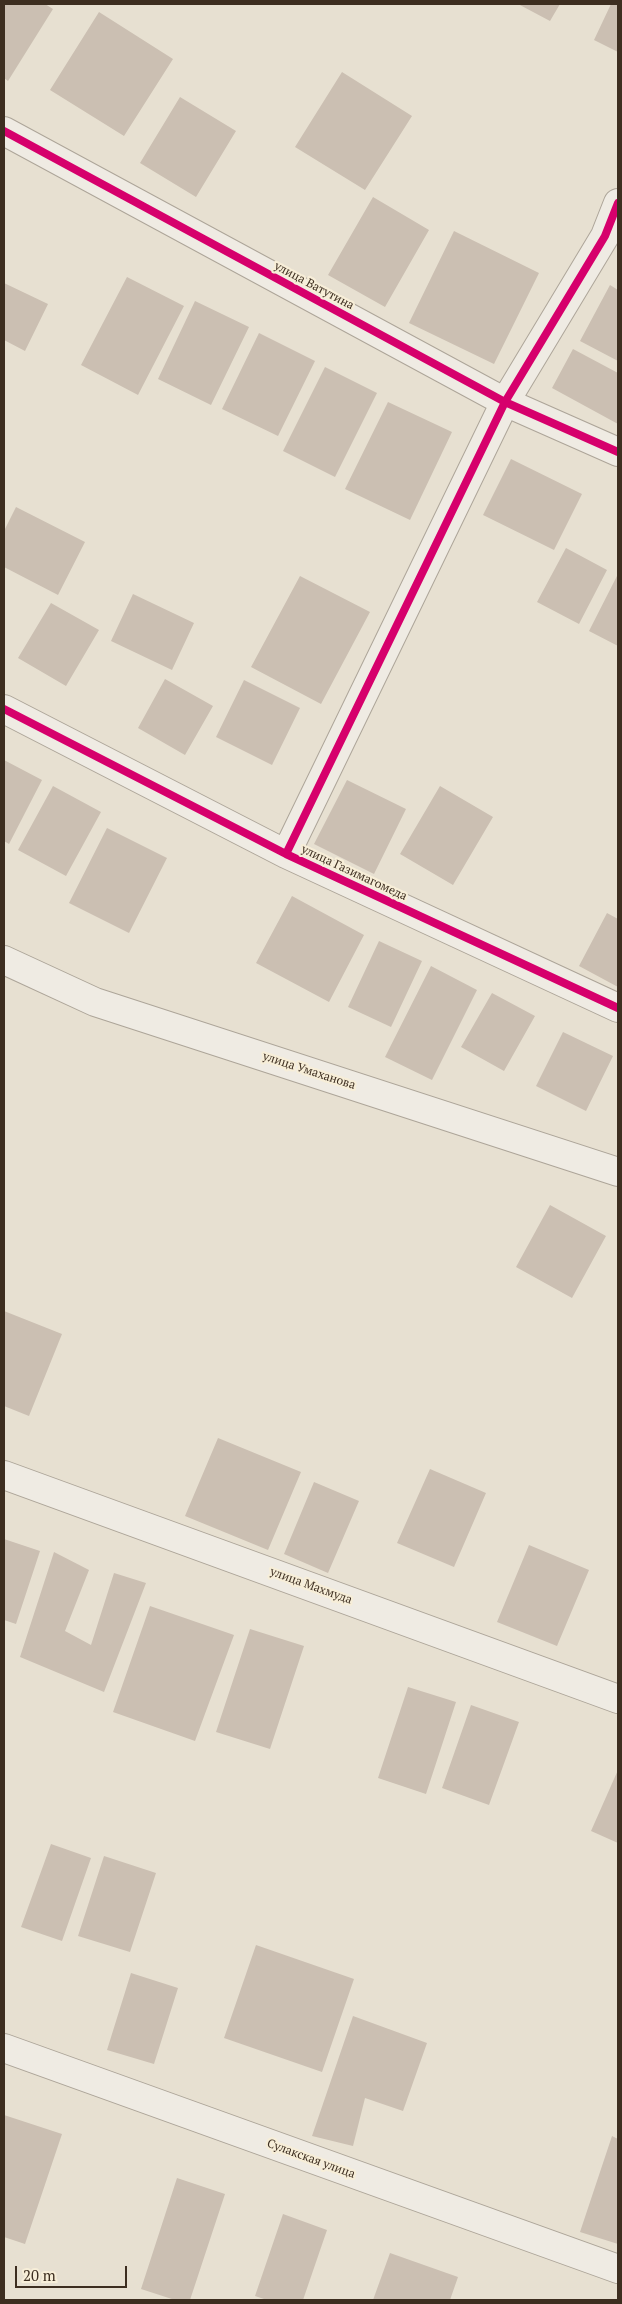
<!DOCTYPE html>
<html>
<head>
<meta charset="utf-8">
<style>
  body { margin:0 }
  #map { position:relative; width:622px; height:2304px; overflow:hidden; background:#e7e0d1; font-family:"PT Serif",serif }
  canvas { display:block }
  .frame { position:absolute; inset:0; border:5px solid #3d2e20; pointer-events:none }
  .scale { position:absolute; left:15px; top:2266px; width:112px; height:22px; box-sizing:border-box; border:2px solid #3d2e20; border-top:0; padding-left:6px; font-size:15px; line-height:18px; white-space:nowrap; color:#3d2e20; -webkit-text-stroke:4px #f7eed8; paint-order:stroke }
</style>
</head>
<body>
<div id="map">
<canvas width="622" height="2304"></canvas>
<div class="frame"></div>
<div class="scale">20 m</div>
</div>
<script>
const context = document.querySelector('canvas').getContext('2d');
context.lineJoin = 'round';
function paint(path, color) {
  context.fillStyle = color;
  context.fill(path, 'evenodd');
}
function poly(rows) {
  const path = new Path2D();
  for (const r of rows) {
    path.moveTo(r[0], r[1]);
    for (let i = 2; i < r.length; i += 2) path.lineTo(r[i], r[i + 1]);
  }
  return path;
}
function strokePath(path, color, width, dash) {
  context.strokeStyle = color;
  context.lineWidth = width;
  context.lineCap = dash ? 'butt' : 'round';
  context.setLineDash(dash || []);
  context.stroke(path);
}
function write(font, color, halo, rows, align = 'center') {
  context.font = font + ' "PT Serif",serif';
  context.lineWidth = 4.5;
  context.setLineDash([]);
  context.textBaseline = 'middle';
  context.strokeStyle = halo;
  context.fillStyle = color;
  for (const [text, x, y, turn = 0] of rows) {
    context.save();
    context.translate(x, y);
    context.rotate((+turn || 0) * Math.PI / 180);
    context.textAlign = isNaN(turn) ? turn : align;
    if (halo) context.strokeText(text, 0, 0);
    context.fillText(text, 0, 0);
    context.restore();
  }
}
paint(poly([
  [4,4,45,4,53,9,8,81,4,78],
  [518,4,560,4,550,21],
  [611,4,618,4,618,52,594,40],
  [99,12,173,59,124,136,50,90],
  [342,72,412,116,365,190,295,147],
  [180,97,236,131,196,197,140,163],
  [373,197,429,230,385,307,328,275],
  [454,231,539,273,494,364,409,323],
  [127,277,184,306,138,395,81,365],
  [4,283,48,304,25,351,4,340],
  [610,285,618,290,618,361,580,341],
  [195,301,249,327,211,405,158,379],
  [259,333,315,361,278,436,222,409],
  [573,349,618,373,618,424,552,388],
  [325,367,377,393,335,477,283,451],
  [388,402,452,432,410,520,345,489],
  [511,459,582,494,554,550,483,515],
  [16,507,85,542,58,595,4,567,4,531],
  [566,548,607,570,579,624,537,602],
  [618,574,618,646,589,631],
  [300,576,370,612,321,704,251,667],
  [133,594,194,623,172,670,111,641],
  [51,603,99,630,66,686,18,658],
  [165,679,213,706,185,755,138,728],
  [244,680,300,708,272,765,216,737],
  [4,760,42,780,9,844,4,841],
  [347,780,406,809,374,874,314,844],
  [53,786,101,812,66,876,18,850],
  [440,786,493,817,453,885,400,854],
  [107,828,167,858,129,933,69,903],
  [292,896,364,935,329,1002,256,963],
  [607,913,618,919,618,987,579,966],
  [379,941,422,961,391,1027,348,1007],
  [431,966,477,990,432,1080,385,1057],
  [492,993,535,1016,504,1071,461,1047],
  [563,1032,613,1056,586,1111,536,1086],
  [550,1205,606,1236,572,1298,516,1267],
  [4,1311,62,1334,29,1416,4,1406],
  [218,1438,301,1472,268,1550,185,1516],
  [430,1469,486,1493,454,1567,397,1543],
  [314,1482,359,1501,328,1573,284,1554],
  [4,1539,40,1551,16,1624,4,1620],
  [529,1545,589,1570,557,1646,497,1622],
  [54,1552,89,1570,65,1631,91,1645,114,1573,146,1583,104,1692,20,1657],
  [150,1606,234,1635,195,1741,113,1712],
  [250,1629,304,1646,270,1749,216,1732],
  [408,1687,456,1702,426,1794,378,1778],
  [471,1705,519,1722,489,1805,442,1788],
  [618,1770,618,1843,591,1831],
  [51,1844,91,1858,62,1941,21,1927],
  [104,1856,156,1873,130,1952,78,1936],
  [256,1945,354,1979,322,2072,224,2038],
  [131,1973,178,1988,154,2064,107,2050],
  [353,2016,427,2043,403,2111,365,2098,353,2146,312,2136],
  [4,2115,62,2134,25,2244,4,2237],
  [612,2136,618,2139,618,2244,580,2232],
  [177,2178,225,2194,190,2300,175,2300,141,2289],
  [283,2214,327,2230,303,2300,267,2300,255,2296],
  [390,2253,458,2277,450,2300,373,2300]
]), '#cbbfb2');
const minor = poly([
  [4,131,505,402,618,452],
  [4,709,286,854,618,1008],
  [286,854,505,402,605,236,618,203],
  [4,960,95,1002,618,1172],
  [4,1475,618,1699],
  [4,2048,618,2269]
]);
strokePath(minor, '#ada599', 30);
strokePath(minor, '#efebe3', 28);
strokePath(poly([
  [4,131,505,402,618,452],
  [4,709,286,854,618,1008],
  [286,854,505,402,605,236,618,203]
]), '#d6006c', 8);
write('12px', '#3d2e20', '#f7eed8', [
  ["улица Ватутина",314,286,28],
  ["улица Газимагомеда",354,873,25],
  ["улица Умаханова",309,1071,18],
  ["улица Махмуда",311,1586,20],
  ["Сулакская улица",311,2159,20]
]);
</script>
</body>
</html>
